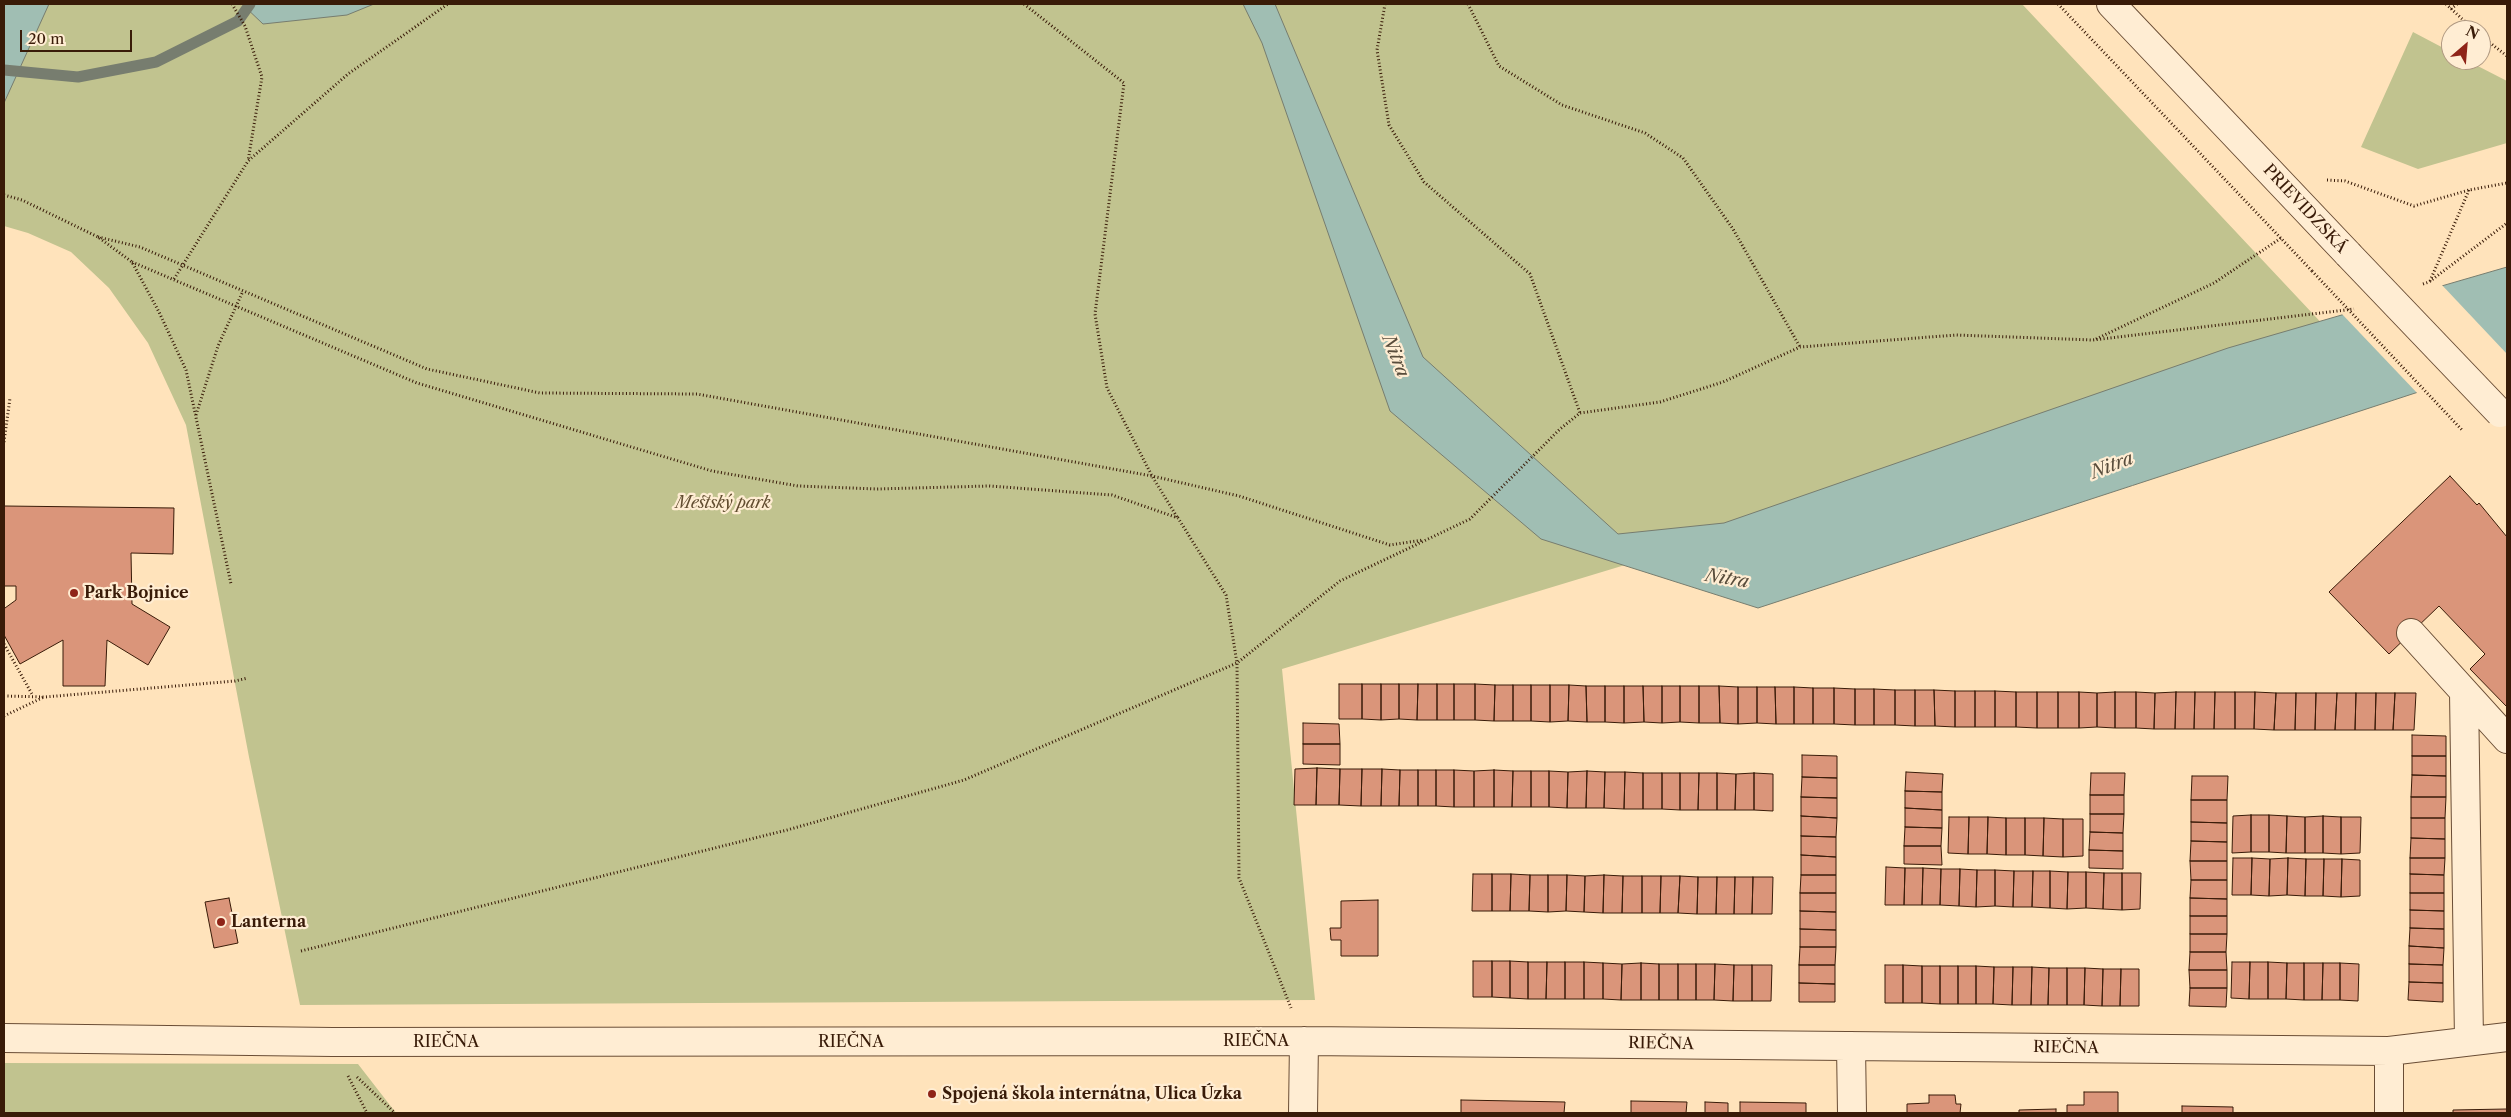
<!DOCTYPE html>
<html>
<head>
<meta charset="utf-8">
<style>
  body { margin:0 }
  #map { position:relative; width:2511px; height:1117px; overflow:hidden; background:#ffe3bb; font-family:"Libre Caslon Text",serif }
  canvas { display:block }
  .frame { position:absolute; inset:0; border:5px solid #391b08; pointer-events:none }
  .north { position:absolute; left:2441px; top:20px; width:50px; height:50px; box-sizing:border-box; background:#ffedd3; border:1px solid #b09982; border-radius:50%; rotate:27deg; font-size:14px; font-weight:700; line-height:20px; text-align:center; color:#391b08 }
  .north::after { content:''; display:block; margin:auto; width:18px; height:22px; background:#8f2418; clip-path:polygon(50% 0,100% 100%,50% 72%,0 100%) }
  .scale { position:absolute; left:20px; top:30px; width:112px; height:22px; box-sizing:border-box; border:2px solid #391b08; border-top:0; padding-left:6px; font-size:15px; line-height:18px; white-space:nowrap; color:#391b08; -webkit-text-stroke:4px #ffedd3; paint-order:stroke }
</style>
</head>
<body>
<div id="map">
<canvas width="2511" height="1117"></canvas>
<div class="frame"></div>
<div class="north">N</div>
<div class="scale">20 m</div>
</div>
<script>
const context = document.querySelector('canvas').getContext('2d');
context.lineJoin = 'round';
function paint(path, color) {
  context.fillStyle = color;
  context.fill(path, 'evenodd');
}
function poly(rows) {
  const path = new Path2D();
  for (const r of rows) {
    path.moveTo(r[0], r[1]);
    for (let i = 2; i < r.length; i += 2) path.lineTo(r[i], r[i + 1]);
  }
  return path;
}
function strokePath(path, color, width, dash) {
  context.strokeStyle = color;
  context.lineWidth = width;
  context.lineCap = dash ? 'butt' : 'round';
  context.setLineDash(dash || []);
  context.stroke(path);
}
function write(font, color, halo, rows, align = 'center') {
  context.font = font + ' "Libre Caslon Text",serif';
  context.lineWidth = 4.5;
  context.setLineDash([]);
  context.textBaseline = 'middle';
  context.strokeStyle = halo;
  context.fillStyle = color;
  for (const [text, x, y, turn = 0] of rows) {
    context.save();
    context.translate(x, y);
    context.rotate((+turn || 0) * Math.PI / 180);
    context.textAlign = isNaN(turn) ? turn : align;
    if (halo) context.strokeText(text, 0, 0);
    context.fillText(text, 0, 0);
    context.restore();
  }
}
paint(poly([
  [4,4,2022,4,2344,347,1282,669,1315,1000,300,1005,249,757,186,425,148,343,109,288,71,252,28,233,4,226],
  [2413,32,2451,52,2451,60,2466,60,2507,81,2507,143,2418,169,2361,147],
  [4,1063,358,1064,396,1113,4,1113]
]), '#c1c38f');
const water = poly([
  [4,4,49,4,4,103,4,4],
  [242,4,374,4,347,15,263,24,242,4],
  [1243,4,1275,4,1423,357,1618,534,1724,523,2228,348,2507,267,2507,363,1758,608,1541,539,1390,411,1262,43,1243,4]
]);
paint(water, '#a0beb3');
strokePath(water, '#777d6f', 1);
paint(poly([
  [2441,284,2507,354,2507,366,2419,395,2341,313]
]), '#ffe3bb');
strokePath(poly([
  [4,70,78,77,156,62,238,21,250,4]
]), '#777d6f', 11);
const building = poly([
  [2450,476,2477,505,2479,503,2507,537,2507,707,2470,669,2485,654,2439,606,2389,654,2329,592,2450,476],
  [4,506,174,508,173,554,131,553,132,604,170,627,148,665,107,640,105,686,63,686,63,640,20,664,4,635,4,607,5,608,16,600,16,586,4,586,4,506],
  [1339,684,1362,684,1362,719,1339,719,1339,684],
  [1362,684,1381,684,1381,720,1362,719,1362,684],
  [1381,684,1399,684,1399,719,1381,720,1381,684],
  [1399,684,1418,684,1417,720,1399,719,1399,684],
  [1418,684,1437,684,1437,720,1417,720,1418,684],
  [1437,684,1454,684,1454,720,1437,720,1437,684],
  [1454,684,1475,684,1475,720,1454,720,1454,684],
  [1475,684,1495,685,1494,721,1475,720,1475,684],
  [1495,685,1513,685,1513,721,1494,721,1495,685],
  [1513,685,1531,685,1531,721,1513,721,1513,685],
  [1531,685,1550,685,1550,722,1531,721,1531,685],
  [1550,685,1569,685,1568,721,1550,722,1550,685],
  [1569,685,1586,686,1587,722,1568,721,1569,685],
  [1586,686,1605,686,1605,722,1587,722,1586,686],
  [1605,686,1624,686,1624,723,1605,722,1605,686],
  [1624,686,1643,686,1644,722,1624,723,1624,686],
  [1643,686,1662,686,1662,723,1644,722,1643,686],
  [1662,686,1680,686,1680,722,1662,723,1662,686],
  [1680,686,1699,686,1699,723,1680,722,1680,686],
  [1699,686,1719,686,1720,723,1699,723,1699,686],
  [1719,686,1738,687,1738,724,1720,723,1719,686],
  [1738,687,1757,687,1757,723,1738,724,1738,687],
  [1757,687,1775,687,1776,724,1757,723,1757,687],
  [1775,687,1794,687,1794,724,1776,724,1775,687],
  [1794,687,1813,688,1813,724,1794,724,1794,687],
  [1813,688,1834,688,1834,724,1813,724,1813,688],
  [1834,688,1855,689,1855,725,1834,724,1834,688],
  [1855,689,1874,689,1874,725,1855,725,1855,689],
  [1874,689,1895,690,1895,725,1874,725,1874,689],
  [1895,690,1915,690,1915,726,1895,725,1895,690],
  [1915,690,1934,690,1935,726,1915,726,1915,690],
  [1934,690,1955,691,1955,727,1935,726,1934,690],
  [1955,691,1975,691,1975,727,1955,727,1955,691],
  [1975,691,1995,691,1995,727,1975,727,1975,691],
  [1995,691,2016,692,2016,727,1995,727,1995,691],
  [2016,692,2037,692,2037,728,2016,727,2016,692],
  [2037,692,2058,692,2058,728,2037,728,2037,692],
  [2058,692,2079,692,2079,728,2058,728,2058,692],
  [2079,692,2097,693,2097,727,2079,728,2079,692],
  [2115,692,2115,728,2097,727,2097,693,2115,692],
  [2115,692,2136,692,2136,728,2115,728,2115,692],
  [2136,692,2155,693,2154,729,2136,728,2136,692],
  [2176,692,2175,729,2154,729,2155,693,2176,692],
  [2176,692,2195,692,2194,729,2175,729,2176,692],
  [2195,692,2215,692,2214,729,2194,729,2195,692],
  [2215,692,2235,692,2235,729,2214,729,2215,692],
  [2235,692,2255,692,2254,729,2235,729,2235,692],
  [2255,692,2276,693,2274,730,2254,729,2255,692],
  [2276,693,2296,693,2295,730,2274,730,2276,693],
  [2296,693,2316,693,2315,730,2295,730,2296,693],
  [2316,693,2337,693,2335,730,2315,730,2316,693],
  [2337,693,2356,693,2355,730,2335,730,2337,693],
  [2356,693,2376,693,2375,730,2355,730,2356,693],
  [2376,693,2395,693,2393,730,2375,730,2376,693],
  [2395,693,2416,693,2414,730,2393,730,2395,693],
  [1303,723,1339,724,1340,744,1303,744,1303,723],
  [2412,735,2446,736,2446,756,2412,756,2412,735],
  [1303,744,1340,744,1340,765,1303,764,1303,744],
  [1802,755,1837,756,1837,778,1802,777,1802,755],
  [2412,756,2446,756,2446,776,2412,775,2412,756],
  [1317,768,1340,769,1339,805,1316,805,1317,768],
  [1317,768,1316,805,1294,805,1295,769,1317,768],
  [1340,769,1362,769,1361,806,1339,805,1340,769],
  [1362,769,1382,769,1381,806,1361,806,1362,769],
  [1382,769,1400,770,1399,806,1381,806,1382,769],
  [1400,770,1418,770,1418,806,1399,806,1400,770],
  [1418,770,1436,770,1436,806,1418,806,1418,770],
  [1436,770,1454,770,1454,807,1436,806,1436,770],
  [1454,770,1474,771,1474,807,1454,807,1454,770],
  [1494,770,1494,807,1474,807,1474,771,1494,770],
  [1494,770,1513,771,1512,807,1494,807,1494,770],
  [1513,771,1531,771,1531,807,1512,807,1513,771],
  [1531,771,1549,771,1549,807,1531,807,1531,771],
  [1549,771,1568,772,1567,808,1549,807,1549,771],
  [1587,771,1586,808,1567,808,1568,772,1587,771],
  [1587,771,1605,772,1604,808,1586,808,1587,771],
  [1605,772,1625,772,1624,809,1604,808,1605,772],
  [1625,772,1643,773,1643,809,1624,809,1625,772],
  [1906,772,1943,774,1942,792,1905,791,1906,772],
  [1643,773,1662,773,1662,809,1643,809,1643,773],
  [1662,773,1680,773,1680,810,1662,809,1662,773],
  [1680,773,1699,773,1698,810,1680,810,1680,773],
  [1699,773,1717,773,1717,810,1698,810,1699,773],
  [1717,773,1736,774,1735,810,1717,810,1717,773],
  [1754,773,1754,810,1735,810,1736,774,1754,773],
  [1754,773,1773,774,1773,811,1754,810,1754,773],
  [2091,773,2125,773,2124,795,2090,795,2091,773],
  [2412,775,2446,776,2446,797,2411,797,2412,775],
  [2192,776,2228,776,2227,800,2191,800,2192,776],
  [1802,777,1837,778,1837,798,1801,797,1802,777],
  [1905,791,1942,792,1942,810,1905,808,1905,791],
  [2090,795,2124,795,2124,814,2090,814,2090,795],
  [1801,797,1837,798,1837,818,1801,816,1801,797],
  [2411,797,2446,797,2445,818,2411,818,2411,797],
  [2191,800,2227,800,2227,823,2191,822,2191,800],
  [1905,808,1942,810,1942,828,1905,827,1905,808],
  [2090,814,2124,814,2123,833,2090,832,2090,814],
  [2251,815,2269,815,2269,852,2251,852,2251,815],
  [2251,815,2251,852,2232,853,2233,816,2251,815],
  [2269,815,2287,816,2286,853,2269,852,2269,815],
  [1801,816,1837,818,1836,837,1801,836,1801,816],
  [2287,816,2305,817,2305,853,2286,853,2287,816],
  [2323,816,2341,817,2341,854,2323,853,2323,816],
  [2323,816,2323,853,2305,853,2305,817,2323,816],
  [1949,817,1969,817,1968,854,1948,853,1949,817],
  [1969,817,1988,817,1987,854,1968,854,1969,817],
  [1988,817,2006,818,2006,855,1987,854,1988,817],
  [2341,817,2361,817,2360,853,2341,854,2341,817],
  [2006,818,2025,818,2025,855,2006,855,2006,818],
  [2025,818,2044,818,2043,856,2025,855,2025,818],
  [2044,818,2063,819,2063,857,2043,856,2044,818],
  [2411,818,2445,818,2445,839,2411,838,2411,818],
  [2063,819,2083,819,2083,856,2063,857,2063,819],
  [2191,822,2227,823,2227,842,2191,841,2191,822],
  [1905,827,1942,828,1941,846,1904,846,1905,827],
  [2090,832,2123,833,2123,851,2089,850,2090,832],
  [1801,836,1836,837,1836,857,1801,855,1801,836],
  [2411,838,2445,839,2445,858,2410,858,2411,838],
  [2191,841,2227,842,2227,861,2190,861,2191,841],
  [1904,846,1941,846,1942,865,1904,864,1904,846],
  [2089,850,2123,851,2123,869,2089,868,2089,850],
  [1801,855,1836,857,1836,875,1801,875,1801,855],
  [2233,858,2252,858,2251,895,2232,895,2233,858],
  [2252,858,2270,859,2269,896,2251,895,2252,858],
  [2288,858,2306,859,2305,896,2287,895,2288,858],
  [2288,858,2287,895,2269,896,2270,859,2288,858],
  [2410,858,2445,858,2444,875,2410,874,2410,858],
  [2306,859,2324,859,2323,896,2305,896,2306,859],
  [2324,859,2342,859,2341,897,2323,896,2324,859],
  [2342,859,2360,860,2360,896,2341,897,2342,859],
  [2190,861,2227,861,2227,880,2191,880,2190,861],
  [1886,867,1905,868,1904,905,1885,905,1886,867],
  [1905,868,1923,868,1922,905,1904,905,1905,868],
  [1923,868,1941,869,1940,905,1922,905,1923,868],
  [1941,869,1960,869,1959,906,1940,905,1941,869],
  [1960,869,1977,870,1976,907,1959,906,1960,869],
  [1977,870,1995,870,1995,906,1976,907,1977,870],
  [1995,870,2014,871,2013,907,1995,906,1995,870],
  [2014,871,2033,871,2032,907,2013,907,2014,871],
  [2033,871,2050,871,2050,908,2032,907,2033,871],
  [2050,871,2068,872,2067,909,2050,908,2050,871],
  [2068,872,2086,872,2086,908,2067,909,2068,872],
  [2086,872,2104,873,2103,909,2086,908,2086,872],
  [2104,873,2122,873,2122,910,2103,909,2104,873],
  [2122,873,2141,873,2140,909,2122,910,2122,873],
  [1473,874,1492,874,1492,911,1472,911,1473,874],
  [1492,874,1511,874,1510,911,1492,911,1492,874],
  [1511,874,1530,875,1529,911,1510,911,1511,874],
  [2410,874,2444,875,2444,893,2410,893,2410,874],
  [1530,875,1548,875,1548,912,1529,911,1530,875],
  [1548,875,1567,875,1566,911,1548,912,1548,875],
  [1567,875,1585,876,1584,912,1566,911,1567,875],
  [1604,875,1623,876,1622,913,1603,913,1604,875],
  [1604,875,1603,913,1584,912,1585,876,1604,875],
  [1801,875,1836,875,1836,893,1800,893,1801,875],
  [1623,876,1642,876,1642,913,1622,913,1623,876],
  [1642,876,1661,876,1660,913,1642,913,1642,876],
  [1661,876,1680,876,1678,913,1660,913,1661,876],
  [1680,876,1698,877,1697,914,1678,913,1680,876],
  [1698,877,1717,877,1716,914,1697,914,1698,877],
  [1717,877,1735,877,1734,914,1716,914,1717,877],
  [1735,877,1753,877,1752,914,1734,914,1735,877],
  [1753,877,1773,877,1772,914,1752,914,1753,877],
  [2191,880,2227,880,2227,899,2190,898,2191,880],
  [1800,893,1836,893,1836,912,1800,911,1800,893],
  [2410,893,2444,893,2444,911,2410,910,2410,893],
  [229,898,238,943,214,948,205,902,229,898],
  [2190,898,2227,899,2227,916,2190,916,2190,898],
  [1378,900,1378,956,1341,956,1341,940,1331,940,1330,928,1341,928,1341,901,1378,900],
  [2410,910,2444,911,2444,929,2410,928,2410,910],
  [1800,911,1836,912,1836,930,1800,929,1800,911],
  [2190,916,2227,916,2227,934,2190,934,2190,916],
  [2410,928,2444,929,2444,948,2409,946,2410,928],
  [1800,929,1836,930,1836,947,1800,947,1800,929],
  [2190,934,2227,934,2226,952,2190,952,2190,934],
  [2409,946,2444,948,2443,965,2409,964,2409,946],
  [1800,947,1836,947,1835,965,1799,965,1800,947],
  [2190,952,2226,952,2227,970,2189,970,2190,952],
  [1473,961,1492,961,1492,997,1473,997,1473,961],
  [1492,961,1510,961,1510,998,1492,997,1492,961],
  [1510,961,1528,962,1528,999,1510,998,1510,961],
  [1528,962,1547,962,1546,999,1528,999,1528,962],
  [1547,962,1565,962,1565,999,1546,999,1547,962],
  [1565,962,1584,962,1584,999,1565,999,1565,962],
  [1584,962,1603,963,1603,999,1584,999,1584,962],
  [2232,962,2250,962,2249,999,2231,998,2232,962],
  [2250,962,2268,962,2268,999,2249,999,2250,962],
  [2268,962,2287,963,2286,999,2268,999,2268,962],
  [1603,963,1622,964,1621,1000,1603,999,1603,963],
  [1641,963,1641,1000,1621,1000,1622,964,1641,963],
  [1641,963,1659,964,1659,1000,1641,1000,1641,963],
  [2287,963,2304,963,2304,1000,2286,999,2287,963],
  [2304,963,2323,963,2322,1000,2304,1000,2304,963],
  [2323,963,2340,963,2340,1000,2322,1000,2323,963],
  [2340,963,2359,964,2358,1001,2340,1000,2340,963],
  [1659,964,1678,964,1678,1000,1659,1000,1659,964],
  [1678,964,1696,964,1696,1000,1678,1000,1678,964],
  [1696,964,1715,964,1714,1000,1696,1000,1696,964],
  [1715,964,1734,965,1733,1001,1714,1000,1715,964],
  [2409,964,2443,965,2443,983,2409,982,2409,964],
  [1734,965,1752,965,1752,1001,1733,1001,1734,965],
  [1752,965,1772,965,1771,1001,1752,1001,1752,965],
  [1799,965,1835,965,1835,984,1799,983,1799,965],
  [1885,965,1903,965,1903,1003,1885,1003,1885,965],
  [1903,965,1922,966,1922,1003,1903,1003,1903,965],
  [1922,966,1940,966,1940,1004,1922,1003,1922,966],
  [1940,966,1958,966,1958,1004,1940,1004,1940,966],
  [1958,966,1976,966,1976,1004,1958,1004,1958,966],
  [1976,966,1994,967,1993,1004,1976,1004,1976,966],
  [1994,967,2013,967,2012,1005,1993,1004,1994,967],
  [2013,967,2032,967,2031,1005,2012,1005,2013,967],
  [2032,967,2049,968,2048,1005,2031,1005,2032,967],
  [2049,968,2067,968,2067,1005,2048,1005,2049,968],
  [2067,968,2085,968,2084,1005,2067,1005,2067,968],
  [2085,968,2103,969,2102,1006,2084,1005,2085,968],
  [2103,969,2121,969,2120,1006,2102,1006,2103,969],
  [2121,969,2139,969,2139,1006,2120,1006,2121,969],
  [2189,970,2227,970,2227,988,2190,988,2189,970],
  [2409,982,2443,983,2443,1002,2408,1000,2409,982],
  [1799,983,1835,984,1835,1002,1799,1002,1799,983],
  [2190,988,2227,988,2226,1007,2189,1006,2190,988],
  [2084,1092,2118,1092,2118,1113,2067,1113,2067,1105,2084,1105,2084,1092],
  [1929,1095,1955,1095,1956,1104,1961,1104,1960,1113,1907,1113,1907,1104,1929,1103,1929,1095],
  [1461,1100,1565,1102,1564,1113,1461,1113,1461,1100],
  [1631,1101,1687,1102,1686,1113,1631,1113,1631,1101],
  [1705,1102,1728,1103,1728,1113,1705,1113,1705,1102],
  [1740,1102,1806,1103,1806,1113,1740,1113,1740,1102],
  [2182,1106,2233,1107,2233,1113,2182,1113,2182,1106],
  [2056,1109,2056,1113,2019,1113,2019,1110,2056,1109],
  [2507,1109,2507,1113,2453,1113,2453,1110,2507,1109]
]);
paint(building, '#da957a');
strokePath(building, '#391b08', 1);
const minor = poly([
  [2111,4,2348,254],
  [2411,633,2507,739],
  [2464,692,2469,1041],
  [4,1038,333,1042,1304,1041,2389,1051,2507,1037],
  [1851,1046,1852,1113],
  [2389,1051,2389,1113],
  [1303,1113,1304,1041]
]);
strokePath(minor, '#6a4d35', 30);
strokePath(poly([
  [232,4,245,26,262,77,248,161],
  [1024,4,1124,83,1095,314,1107,388,1152,476,1177,517],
  [1385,4,1377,50,1389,125,1424,182,1530,274,1580,413],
  [1468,4,1499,66,1562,105,1645,133,1683,158,1733,229,1800,347],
  [2058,4,2312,271],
  [2446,4,2474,30],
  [2451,9,2457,4],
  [2481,36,2507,56],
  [2327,180,2345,181,2414,206,2469,190,2507,183],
  [4,195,22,200,98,237,132,262,159,312,186,370,231,584],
  [98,237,140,247,427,369,540,393,697,394,1152,476,1239,496,1390,545,1423,540],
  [132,262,417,383,712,471,798,486,877,489,989,486,1112,495,1178,518,1226,595,1237,663,1239,878,1291,1008],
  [174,279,248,161,348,74,448,4],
  [2430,281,2469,190],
  [2423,284,2429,282,2507,223],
  [2096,339,2214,283,2281,238],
  [196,415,218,346,243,291],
  [4,442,10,398],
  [4,644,33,696],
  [4,696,45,697,235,681,248,678],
  [4,716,44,697],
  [301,951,787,830,964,780,1237,663,1340,581,1470,519,1560,429,1580,413,1660,402,1723,382,1800,347,1956,335,2093,340,2354,309],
  [348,1076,367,1113],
  [357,1077,395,1113]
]), '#391b08', 3, [1, 2.5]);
strokePath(minor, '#ffedd3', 28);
const minorBridge = poly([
  [2348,254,2500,413]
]);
strokePath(minorBridge, '#6a4d35', 30, []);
strokePath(poly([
  [2312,271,2462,430]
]), '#391b08', 3, [1, 2.5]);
strokePath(minorBridge, '#ffedd3', 28);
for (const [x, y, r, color] of [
  [74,593,5,"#8f2418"],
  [221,922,5,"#8f2418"],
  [932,1094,5,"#8f2418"]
]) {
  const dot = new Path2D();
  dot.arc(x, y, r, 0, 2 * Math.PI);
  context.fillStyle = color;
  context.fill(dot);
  strokePath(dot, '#ffedd3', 2);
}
write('16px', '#391b08', '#ffedd3', [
  ["PRIEVIDZSKÁ",2305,209,47],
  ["RIEČNA",1256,1041],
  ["RIEČNA",446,1042],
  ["RIEČNA",851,1042],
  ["RIEČNA",1661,1044,1],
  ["RIEČNA",2066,1048,1]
]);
write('italic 16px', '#624d30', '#ffedd3', [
  ["Mestský park",723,503]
]);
write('bold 16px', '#391b08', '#ffedd3', [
  ["Park Bojnice",84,593],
  ["Lanterna",231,922],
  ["Spojená škola internátna, Ulica Úzka",942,1094]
], 'left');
write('italic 18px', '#584c3b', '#ffedd3', [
  ["Nitra",1395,356,68],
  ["Nitra",2112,466,-21],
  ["Nitra",1727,579,9]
]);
</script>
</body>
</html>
